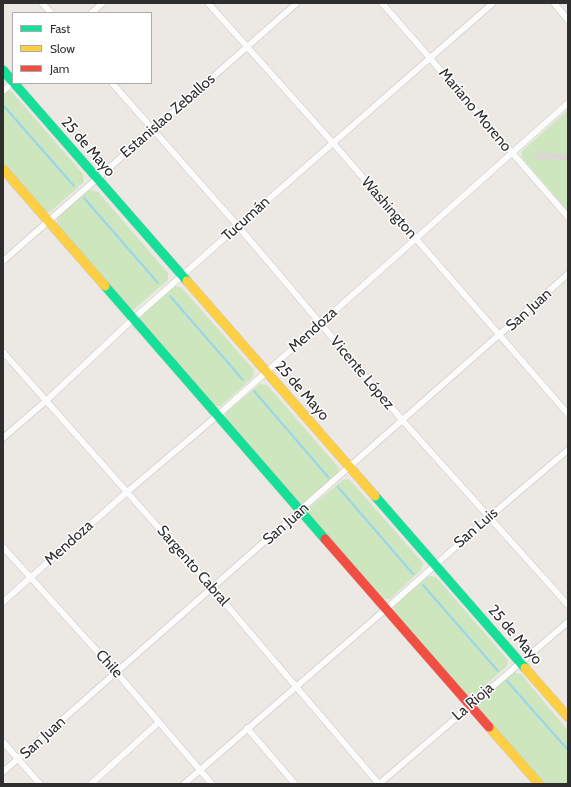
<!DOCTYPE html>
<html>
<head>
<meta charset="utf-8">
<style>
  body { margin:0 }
  #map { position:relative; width:571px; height:787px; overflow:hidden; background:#ece8e4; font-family:Cabin,sans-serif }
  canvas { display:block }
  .frame { position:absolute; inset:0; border:4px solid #2e2e2e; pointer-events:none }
  .legend { position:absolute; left:12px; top:12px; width:140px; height:72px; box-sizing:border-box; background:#fff; border:1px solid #ababab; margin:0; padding:5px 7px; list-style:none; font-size:12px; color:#2e2e2e }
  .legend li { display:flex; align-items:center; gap:8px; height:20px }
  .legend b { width:20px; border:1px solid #ababab }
</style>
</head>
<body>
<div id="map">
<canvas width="571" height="787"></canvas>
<div class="frame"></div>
<ul class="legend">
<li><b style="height:5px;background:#16e098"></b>Fast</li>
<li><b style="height:5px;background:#ffcf43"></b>Slow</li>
<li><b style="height:5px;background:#f24e42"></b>Jam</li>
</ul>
</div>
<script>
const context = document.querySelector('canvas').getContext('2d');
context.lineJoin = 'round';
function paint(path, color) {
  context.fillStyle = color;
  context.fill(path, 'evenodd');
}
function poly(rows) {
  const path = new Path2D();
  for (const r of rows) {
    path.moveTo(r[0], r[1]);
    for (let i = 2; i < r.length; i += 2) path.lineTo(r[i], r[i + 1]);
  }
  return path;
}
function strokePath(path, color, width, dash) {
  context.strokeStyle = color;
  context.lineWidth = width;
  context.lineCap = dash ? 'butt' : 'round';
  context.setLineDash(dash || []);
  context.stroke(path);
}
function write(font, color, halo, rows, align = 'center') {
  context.font = font + ' Cabin,sans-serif';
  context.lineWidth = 3;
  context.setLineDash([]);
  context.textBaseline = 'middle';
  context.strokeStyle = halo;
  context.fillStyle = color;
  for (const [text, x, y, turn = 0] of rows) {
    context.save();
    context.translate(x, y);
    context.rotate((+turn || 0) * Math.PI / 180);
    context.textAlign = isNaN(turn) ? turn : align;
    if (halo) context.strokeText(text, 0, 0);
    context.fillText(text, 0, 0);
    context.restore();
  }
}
paint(poly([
  [8,90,12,92,83,174,84,182,50,212,43,211,3,164,3,91],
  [568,110,568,211,522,158,522,151],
  [90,190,98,192,168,273,168,280,133,310,128,309,57,227,57,219,73,203],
  [175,286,182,288,254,370,253,377,221,406,214,406,140,321,140,315],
  [260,384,267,385,339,468,338,474,306,504,299,504,225,419,225,413],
  [349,479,423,563,421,570,390,599,382,599,308,514,309,508,343,480],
  [429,576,436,577,508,660,507,666,473,696,466,695,394,611,394,605],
  [513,673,521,674,568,731,568,784,541,784,478,708,479,702]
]), '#cee6be');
paint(poly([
  [536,152,568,154,568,160,536,159]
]), '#dad6d2');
strokePath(poly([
  [3,105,74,186],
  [84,198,158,283],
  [170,296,243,380],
  [254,391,329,478],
  [338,487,413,574],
  [423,585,498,671],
  [507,681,568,750]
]), '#99d6ec', 2);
const street = poly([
  [42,3,51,13],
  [208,3,333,143,568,414],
  [382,3,568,217],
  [554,3,568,20],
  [91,13,103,3],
  [112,83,238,226,403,421,568,605],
  [3,91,13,82],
  [3,261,297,3],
  [3,352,212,588,379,784,568,622],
  [3,438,47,400,133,319,238,226,493,3],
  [3,547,116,672,212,784],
  [3,602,127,492,218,415,568,103],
  [247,728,295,784],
  [3,742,40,784],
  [3,772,568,274],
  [91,784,159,722],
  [184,784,386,609,488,518,568,450]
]);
const fast = poly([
  [3,70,13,82],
  [14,83,187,281],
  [105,286,325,539],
  [375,496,525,668]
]);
const slow = poly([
  [3,169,105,286],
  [187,281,375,496],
  [525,668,568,717],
  [489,727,539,784]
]);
const jam = poly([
  [325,539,489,727]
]);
strokePath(street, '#c5c4c5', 7);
strokePath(fast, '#c5c4c5', 10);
strokePath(slow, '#c5c4c5', 10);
strokePath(jam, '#c5c4c5', 10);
strokePath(street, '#fcfcfb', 6);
strokePath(fast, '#16e098', 9);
strokePath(slow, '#ffcf43', 9);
strokePath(jam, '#f24e42', 9);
write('15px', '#2e2e2e', '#fff', [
  ["Mariano Moreno",475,110,50],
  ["Estanislao Zeballos",168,116,-41],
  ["25 de Mayo",88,147,49],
  ["Washington",389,208,49],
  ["Tucumán",246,219,-42],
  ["San Juan",529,310,-42],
  ["Mendoza",313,330,-42],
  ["Vicente López",362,373,50],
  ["25 de Mayo",302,391,49],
  ["San Juan",286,524,-41],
  ["San Luis",476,528,-41],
  ["Mendoza",69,543,-42],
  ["Sargento Cabral",193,566,49],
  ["25 de Mayo",515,635,49],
  ["Chile",109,664,48],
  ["La Rioja",473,702,-41],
  ["San Juan",43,738,-42]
]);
</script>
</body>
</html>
